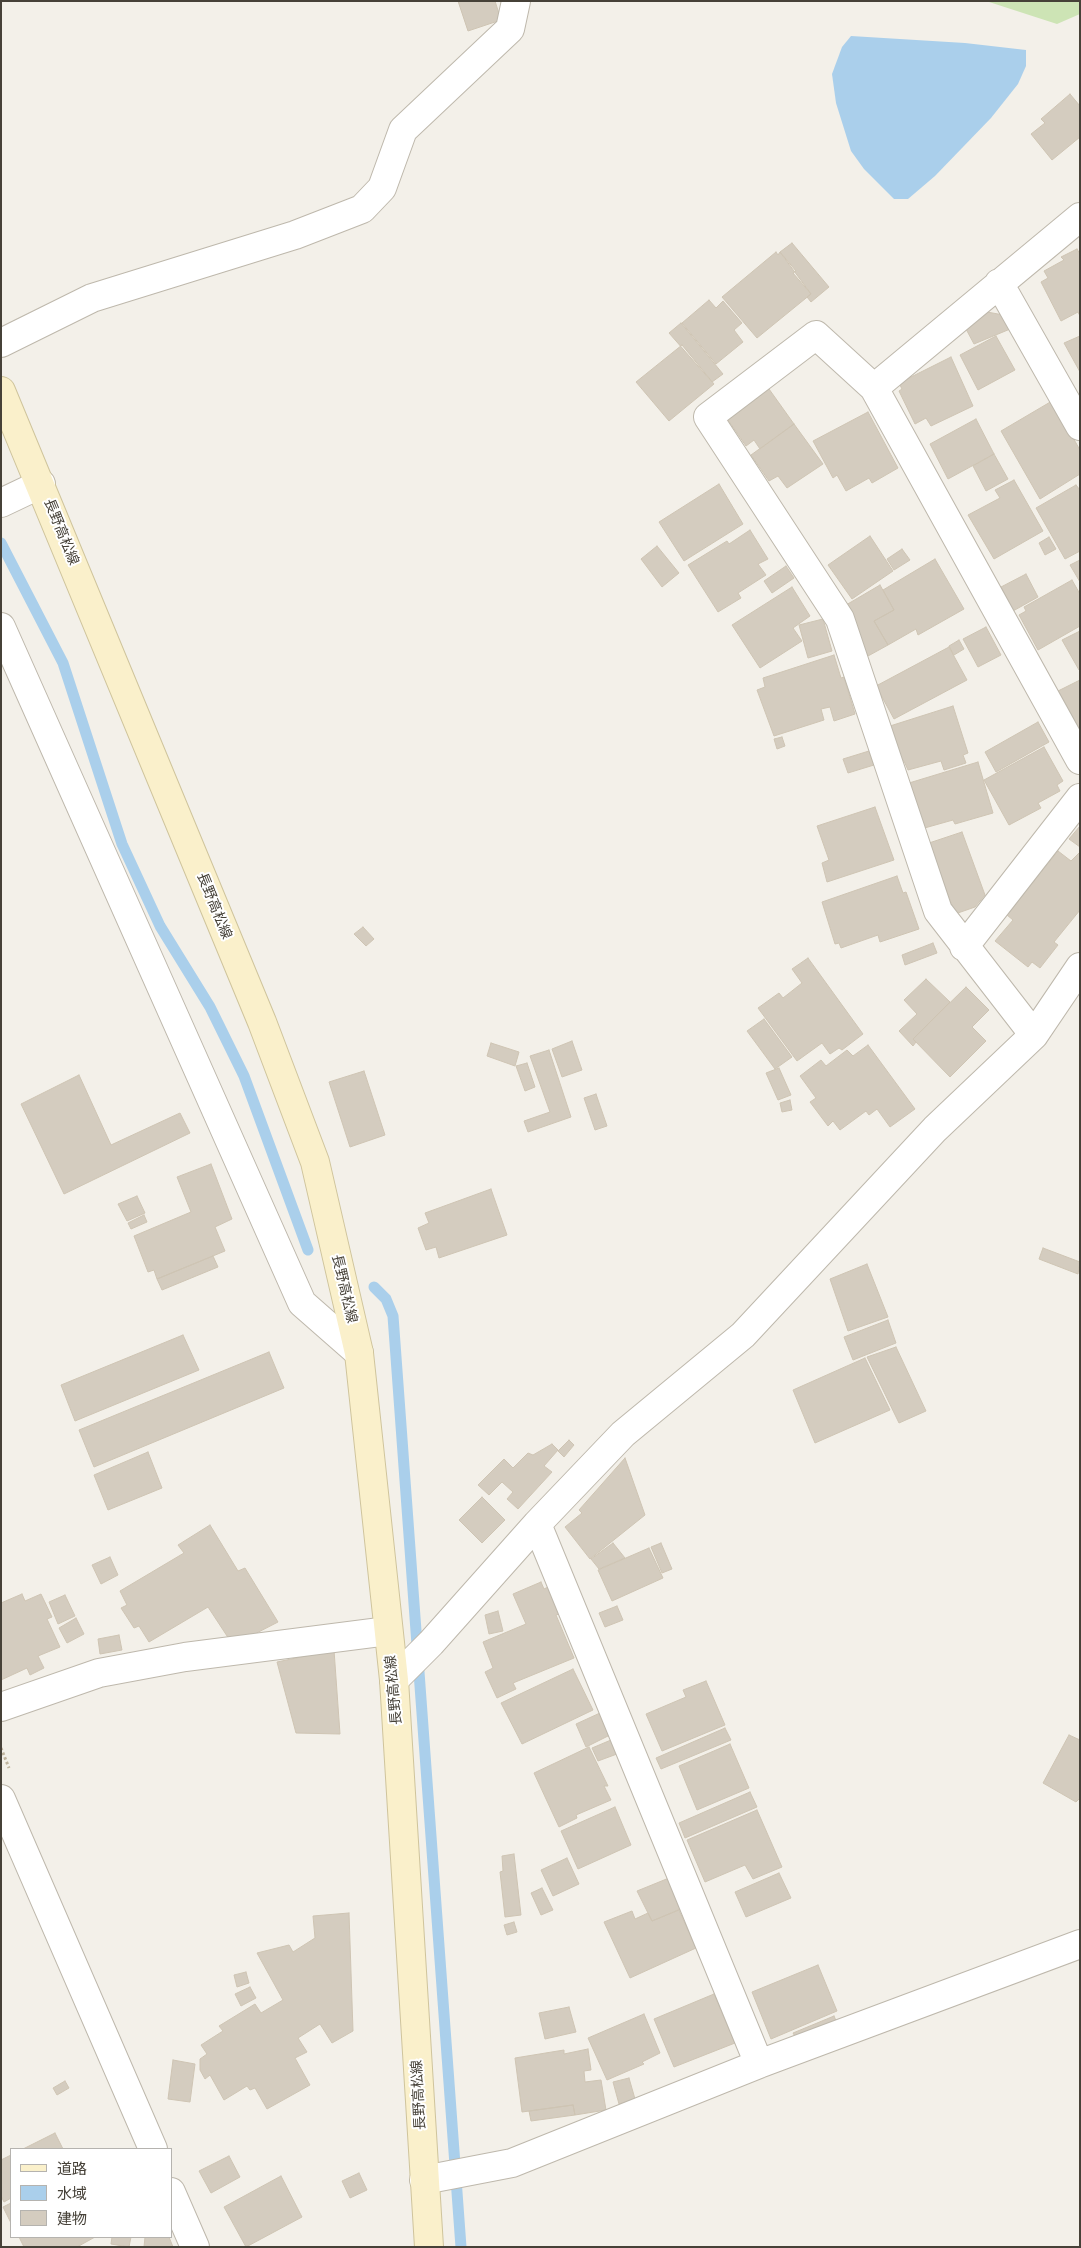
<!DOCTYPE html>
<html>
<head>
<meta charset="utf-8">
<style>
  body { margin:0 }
  #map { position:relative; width:1081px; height:2248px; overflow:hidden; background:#f3f0e9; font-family:Arial,"Noto Sans JP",sans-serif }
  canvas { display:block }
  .frame { position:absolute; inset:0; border:2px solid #464138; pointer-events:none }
  .legend { position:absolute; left:10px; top:2148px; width:162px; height:90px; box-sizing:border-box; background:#fff; border:1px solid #b5b3af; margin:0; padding:6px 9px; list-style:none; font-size:15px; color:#464138 }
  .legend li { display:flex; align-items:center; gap:10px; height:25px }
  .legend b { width:25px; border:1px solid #b5b3af }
</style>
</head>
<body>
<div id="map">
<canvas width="1081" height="2248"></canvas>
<div class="frame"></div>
<ul class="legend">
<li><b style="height:6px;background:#faf0cb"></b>道路</li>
<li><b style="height:14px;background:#aacfeb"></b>水域</li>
<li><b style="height:14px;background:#d4ccbf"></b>建物</li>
</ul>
</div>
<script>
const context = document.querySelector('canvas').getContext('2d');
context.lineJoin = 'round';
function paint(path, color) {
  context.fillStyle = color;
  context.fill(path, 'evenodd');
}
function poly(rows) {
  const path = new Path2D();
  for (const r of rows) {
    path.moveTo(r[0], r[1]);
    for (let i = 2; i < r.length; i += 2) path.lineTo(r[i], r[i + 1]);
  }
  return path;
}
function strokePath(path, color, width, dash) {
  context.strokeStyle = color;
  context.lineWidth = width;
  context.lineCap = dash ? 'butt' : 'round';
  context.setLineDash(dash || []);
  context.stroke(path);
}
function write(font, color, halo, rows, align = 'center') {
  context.font = font + ' Arial,"Noto Sans JP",sans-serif';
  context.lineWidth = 4;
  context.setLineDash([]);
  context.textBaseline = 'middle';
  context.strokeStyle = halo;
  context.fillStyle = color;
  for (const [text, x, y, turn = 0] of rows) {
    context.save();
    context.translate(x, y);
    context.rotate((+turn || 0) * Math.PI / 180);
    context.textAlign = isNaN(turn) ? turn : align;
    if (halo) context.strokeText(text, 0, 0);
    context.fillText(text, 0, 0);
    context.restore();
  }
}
paint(poly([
  [986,1,1080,1,1080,14,1057,24]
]), '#cde4b5');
paint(poly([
  [851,36,965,43,1026,50,1026,66,1018,84,991,118,935,176,908,199,894,199,864,169,851,151,836,103,832,74,842,47]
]), '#aacfeb');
strokePath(poly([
  [1,543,63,663,122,844,160,926,210,1007,244,1076,308,1250],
  [374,1287,386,1299,393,1316,461,2247]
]), '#aacfeb', 11);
const building = poly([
  [458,1,495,1,501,20,468,31,458,1],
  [1070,94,1080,106,1080,137,1052,160,1031,134,1045,123,1041,119,1070,94],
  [792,243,829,287,811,302,807,297,811,294,780,252,792,243],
  [1077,249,1080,254,1080,316,1078,312,1061,321,1041,282,1048,278,1044,271,1064,260,1061,257,1077,249],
  [776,252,778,255,780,252,796,271,793,273,811,294,757,338,722,297,776,252],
  [709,300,716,308,723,301,742,323,734,330,743,342,716,364,682,323,709,300],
  [987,312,1009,316,1015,327,974,344,966,329,987,312],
  [681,323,723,374,712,382,669,333,681,323],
  [996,336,1015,370,978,390,960,355,996,336],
  [1080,336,1080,372,1064,343,1080,336],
  [682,345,714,384,669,421,636,382,682,345],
  [951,357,973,406,931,426,926,418,915,424,899,391,902,389,899,383,951,357],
  [769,389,794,424,760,449,754,440,746,446,728,420,769,389],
  [1052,401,1080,450,1080,474,1040,499,1001,431,1052,401],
  [868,412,898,468,872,483,869,478,846,491,837,475,833,478,813,441,868,412],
  [976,419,994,454,948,479,930,444,976,419],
  [794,424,823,464,787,488,778,476,769,481,751,455,794,424],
  [994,454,1008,479,986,491,973,466,994,454],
  [1014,480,1043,531,994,559,968,515,1000,498,995,490,1014,480],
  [719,484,743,524,684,561,659,522,719,484],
  [1076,485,1080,490,1080,551,1065,559,1036,508,1076,485],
  [750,530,768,559,758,564,766,575,738,593,741,598,718,612,688,565,727,541,729,544,750,530],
  [870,536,893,571,852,599,828,565,870,536],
  [1049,537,1056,549,1045,555,1039,543,1049,537],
  [657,546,679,573,662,587,641,559,657,546],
  [902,549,910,560,894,570,887,559,902,549],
  [935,559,964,609,918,635,916,629,888,645,874,621,894,610,883,590,935,559],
  [1080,560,1080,582,1070,565,1080,560],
  [786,566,794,578,772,593,764,581,786,566],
  [1026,574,1038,597,1013,611,1001,587,1026,574],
  [1072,580,1080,594,1080,626,1038,650,1019,615,1026,611,1024,607,1072,580],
  [880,585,894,610,874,621,888,645,868,656,855,633,846,605,880,585],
  [792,587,810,616,793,628,802,641,760,668,732,625,792,587],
  [823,619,832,651,808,658,799,625,823,619],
  [986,627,1001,655,978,667,963,639,986,627],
  [1080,631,1080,670,1079,670,1062,640,1080,631],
  [959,640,964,649,954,655,949,646,959,640],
  [949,647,967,680,894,719,876,686,949,647],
  [834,655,841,678,844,677,855,714,834,721,830,707,821,709,824,720,774,736,757,690,765,687,763,678,834,655],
  [1080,680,1080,735,1056,692,1080,680],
  [953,706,968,753,963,755,966,763,944,770,941,761,908,770,904,761,901,761,890,726,953,706],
  [1038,722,1049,742,996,772,985,752,1038,722],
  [782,737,785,746,777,749,774,739,782,737],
  [1044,747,1063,781,1057,785,1060,791,1038,803,1041,808,1009,825,984,780,1044,747],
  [869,751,874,765,848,773,843,759,869,751],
  [978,762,993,813,955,824,953,820,921,829,909,783,978,762],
  [875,807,894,860,827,882,822,863,829,860,817,826,875,807],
  [1080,826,1080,847,1069,839,1080,826],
  [962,832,985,895,975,907,955,914,929,843,962,832],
  [1058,851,1071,861,1080,852,1080,910,1054,942,1058,945,1040,968,1032,962,1028,967,995,941,1013,920,1007,915,1058,851],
  [897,876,903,893,906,892,919,929,880,942,878,935,841,948,839,943,835,944,822,902,897,876],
  [363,927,374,939,366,946,354,934,363,927],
  [933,943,937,953,905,965,902,955,933,943],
  [808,958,863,1034,842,1050,839,1048,830,1054,822,1043,797,1061,758,1008,779,993,783,998,802,983,792,969,808,958],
  [926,979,950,1002,913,1039,916,1042,913,1046,899,1031,917,1014,904,1000,926,979],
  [966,987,989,1010,972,1027,986,1041,950,1077,913,1039,966,987],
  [764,1019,792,1057,775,1069,747,1031,764,1019],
  [572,1041,582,1070,562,1077,552,1049,572,1041],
  [491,1043,519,1052,515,1066,487,1056,491,1043],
  [868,1045,915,1109,890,1127,877,1109,869,1115,866,1111,840,1130,833,1121,828,1126,810,1102,816,1098,800,1076,821,1060,826,1066,847,1050,853,1056,868,1045],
  [549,1050,571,1117,528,1132,524,1121,550,1112,530,1056,549,1050],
  [527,1063,535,1087,525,1091,516,1066,527,1063],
  [779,1068,791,1095,778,1100,766,1073,779,1068],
  [364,1071,385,1135,350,1147,329,1082,364,1071],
  [79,1075,111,1145,180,1113,190,1133,64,1194,21,1104,79,1075],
  [596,1094,607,1126,595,1130,584,1098,596,1094],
  [790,1100,792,1110,782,1112,780,1103,790,1100],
  [211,1164,232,1219,215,1227,225,1251,157,1279,154,1270,148,1272,134,1236,191,1212,177,1177,211,1164],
  [491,1189,507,1235,439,1258,436,1247,426,1250,418,1228,429,1223,425,1213,491,1189],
  [137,1196,145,1213,127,1221,118,1204,137,1196],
  [144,1215,147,1222,131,1229,128,1223,144,1215],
  [1043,1248,1080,1262,1078,1274,1039,1259,1043,1248],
  [213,1256,218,1267,162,1290,157,1279,213,1256],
  [867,1264,888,1317,848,1331,830,1279,867,1264],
  [888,1320,896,1343,853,1360,844,1337,888,1320],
  [183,1335,199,1370,75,1421,61,1385,183,1335],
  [896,1347,926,1411,899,1423,867,1357,896,1347],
  [269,1352,284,1388,94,1467,79,1430,269,1352],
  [865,1358,890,1410,815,1443,793,1390,865,1358],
  [569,1440,574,1445,564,1457,558,1451,569,1440],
  [552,1444,558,1450,544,1466,552,1472,518,1509,507,1499,513,1492,502,1482,489,1495,478,1485,504,1459,513,1468,528,1453,533,1455,552,1444],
  [148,1452,162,1488,108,1510,94,1475,148,1452],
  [625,1458,645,1515,590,1559,565,1527,582,1513,579,1510,625,1458],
  [482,1497,505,1520,482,1543,459,1520,482,1497],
  [210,1525,238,1571,245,1568,278,1622,243,1640,229,1639,208,1607,149,1642,139,1626,134,1628,121,1608,127,1605,120,1591,184,1553,178,1545,210,1525],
  [613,1543,625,1558,599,1569,591,1559,613,1543],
  [661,1543,672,1569,662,1573,651,1547,661,1543],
  [649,1548,663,1578,612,1601,598,1570,649,1548],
  [110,1557,118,1575,101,1584,92,1565,110,1557],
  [541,1582,544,1589,548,1587,559,1614,556,1615,574,1658,513,1683,516,1689,497,1698,485,1672,493,1668,483,1642,526,1624,513,1594,541,1582],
  [22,1594,25,1601,41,1594,52,1617,47,1619,60,1647,38,1656,44,1668,30,1675,27,1668,1,1680,1,1603,22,1594],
  [65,1595,75,1616,58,1624,49,1602,65,1595],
  [617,1606,623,1620,605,1627,599,1613,617,1606],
  [498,1611,503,1631,489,1634,485,1615,498,1611],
  [76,1618,84,1634,67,1643,59,1628,76,1618],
  [119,1635,122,1650,100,1654,98,1639,119,1635],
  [334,1650,340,1734,296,1733,277,1662,334,1650],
  [573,1669,593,1710,522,1744,501,1703,573,1669],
  [706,1681,725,1725,662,1751,646,1714,686,1697,683,1690,706,1681],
  [600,1713,610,1735,586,1747,576,1724,600,1713],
  [725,1728,731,1740,661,1769,656,1758,725,1728],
  [1069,1735,1080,1740,1080,1798,1076,1802,1043,1783,1069,1735],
  [611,1740,617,1754,598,1761,592,1748,611,1740],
  [730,1744,749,1788,697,1810,679,1766,730,1744],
  [589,1747,608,1786,604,1786,611,1800,576,1815,577,1818,559,1827,534,1773,589,1747],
  [750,1792,757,1807,685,1838,679,1823,750,1792],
  [615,1807,631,1845,578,1869,561,1831,615,1807],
  [757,1810,782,1867,753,1879,745,1865,705,1882,687,1840,757,1810],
  [514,1854,521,1915,505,1917,500,1872,503,1871,502,1856,514,1854],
  [567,1858,579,1884,553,1896,541,1870,567,1858],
  [779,1873,791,1898,746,1917,735,1892,779,1873],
  [669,1878,683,1908,652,1921,637,1891,669,1878],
  [542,1888,553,1910,541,1915,531,1893,542,1888],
  [679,1910,696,1948,630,1978,604,1922,632,1911,635,1919,648,1913,652,1921,679,1910],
  [349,1913,353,2031,332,2043,320,2024,298,2038,307,2052,295,2058,310,2085,267,2109,255,2088,250,2090,247,2086,224,2100,210,2075,205,2079,200,2070,200,2059,207,2054,201,2045,223,2031,219,2026,255,2004,261,2013,283,2000,257,1953,289,1945,293,1952,315,1938,313,1916,349,1913],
  [514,1922,517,1932,507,1935,504,1925,514,1922],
  [818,1965,837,2011,771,2039,752,1992,818,1965],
  [246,1972,249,1983,237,1987,234,1975,246,1972],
  [250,1987,256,1998,241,2006,235,1994,250,1987],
  [714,1994,735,2043,674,2067,654,2019,714,1994],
  [569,2007,576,2032,545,2039,539,2013,569,2007],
  [644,2014,660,2053,642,2062,644,2064,607,2080,588,2038,644,2014],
  [834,2016,837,2023,797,2040,793,2033,834,2016],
  [588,2049,591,2070,584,2071,585,2082,601,2080,606,2110,575,2115,573,2105,522,2112,515,2058,564,2050,564,2054,588,2049],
  [173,2060,195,2064,190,2102,168,2099,173,2060],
  [629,2078,635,2099,619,2104,613,2082,629,2078],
  [65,2081,69,2088,57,2095,53,2088,65,2081],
  [573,2105,575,2115,531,2121,529,2111,573,2105],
  [55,2133,63,2149,23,2149,55,2133],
  [11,2155,11,2198,4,2202,1,2196,1,2160,11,2155],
  [229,2156,240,2177,211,2193,199,2171,229,2156],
  [359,2173,367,2190,350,2198,342,2181,359,2173],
  [281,2176,302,2217,246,2247,224,2207,281,2176],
  [11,2203,11,2223,3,2207,11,2203],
  [19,2237,95,2237,77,2247,24,2247,19,2237],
  [112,2237,131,2237,129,2247,111,2244,112,2237],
  [145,2237,169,2237,173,2247,144,2247,145,2237]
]);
paint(building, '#d4ccbf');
strokePath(building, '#cec4b3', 1);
const street = poly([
  [999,283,1080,426],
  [1,343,92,298,295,235,362,209,382,188,403,130,510,29,516,1],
  [874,388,1080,217],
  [1,503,41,484],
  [1,627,302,1303,359,1353],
  [964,947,1080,798],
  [1034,1035,938,911,840,619,708,417,816,335,874,388,1080,760],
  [537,1524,759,2064],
  [394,1680,431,1643,537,1524,623,1434,743,1335,935,1129,1034,1035,1080,967],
  [1,1707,99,1673,185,1657,388,1631],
  [1,1799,153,2149],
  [424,2180,512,2163,759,2064,1080,1944],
  [171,2192,195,2247]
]);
const secondary = poly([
  [1,391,262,1022,315,1162,359,1353,394,1680,429,2247]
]);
strokePath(street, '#beb8ac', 30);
strokePath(secondary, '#cfc49c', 30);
strokePath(poly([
  [1,1748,9,1768]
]), '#bfb49e', 3, [2.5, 2.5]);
strokePath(street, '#fff', 28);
strokePath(secondary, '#faf0cb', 28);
write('14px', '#464138', '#fff', [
  ["長野高松線",61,532,68],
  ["長野高松線",214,906,68],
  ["長野高松線",344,1289,77],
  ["長野高松線",394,1690,-95],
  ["長野高松線",419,2095,-93]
]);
</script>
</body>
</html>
